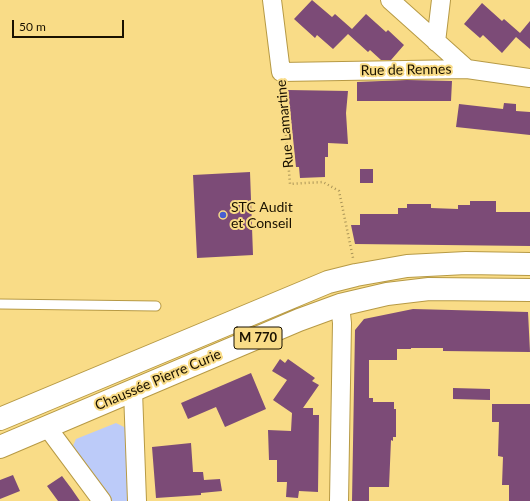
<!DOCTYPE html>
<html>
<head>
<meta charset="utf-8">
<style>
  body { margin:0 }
  #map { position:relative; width:530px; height:501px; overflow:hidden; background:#f9dc87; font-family:Lato,sans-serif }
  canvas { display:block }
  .scale { position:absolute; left:12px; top:20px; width:112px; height:18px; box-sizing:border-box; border:2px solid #191100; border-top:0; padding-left:5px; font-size:12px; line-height:14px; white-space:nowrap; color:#191100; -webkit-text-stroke:3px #f9dc87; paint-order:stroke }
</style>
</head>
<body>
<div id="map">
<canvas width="530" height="501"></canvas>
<div class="scale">50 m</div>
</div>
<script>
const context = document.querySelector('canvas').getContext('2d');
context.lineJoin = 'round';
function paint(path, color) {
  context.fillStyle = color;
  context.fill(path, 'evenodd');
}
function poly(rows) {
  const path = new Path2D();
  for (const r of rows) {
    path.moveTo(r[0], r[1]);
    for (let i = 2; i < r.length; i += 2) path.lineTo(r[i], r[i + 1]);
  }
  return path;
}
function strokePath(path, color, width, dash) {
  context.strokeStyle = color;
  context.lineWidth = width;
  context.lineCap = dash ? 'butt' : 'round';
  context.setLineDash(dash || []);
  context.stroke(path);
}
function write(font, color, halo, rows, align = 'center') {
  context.font = font + ' Lato,sans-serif';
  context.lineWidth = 4;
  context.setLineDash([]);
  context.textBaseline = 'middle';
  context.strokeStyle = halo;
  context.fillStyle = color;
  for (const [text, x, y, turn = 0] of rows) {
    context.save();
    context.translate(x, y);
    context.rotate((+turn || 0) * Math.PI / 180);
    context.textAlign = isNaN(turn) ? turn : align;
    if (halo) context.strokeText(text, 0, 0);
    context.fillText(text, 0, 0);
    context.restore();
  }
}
paint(poly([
  [116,423,126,428,132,501,107,501,72,448,76,439]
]), '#bccbf9');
paint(poly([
  [312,0,332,17,335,14,352,29,366,14,386,32,388,30,404,45,391,60,381,60,370,50,368,52,348,34,333,49,317,35,315,38,294,19],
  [482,3,502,21,504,19,520,33,530,21,530,49,516,37,502,53,483,35,480,38,464,24],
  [407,80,452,81,451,101,357,101,357,82],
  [288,90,348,91,346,113,348,144,328,143,328,157,325,157,325,177,300,178,299,167,296,167],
  [504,103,516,104,516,111,530,112,530,135,456,127,459,104,503,109],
  [360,169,373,169,373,183,360,183],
  [250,172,253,255,197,258,193,175],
  [470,201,496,201,496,212,530,212,530,246,355,244,351,225,360,225,360,214,398,214,398,208,407,208,407,204,431,204,431,208,458,209,458,205,470,205],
  [413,309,528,312,530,352,443,351,443,348,411,348,411,349,397,349,397,360,369,360,369,398,373,398,373,402,394,402,394,409,396,409,396,437,393,437,393,441,391,440,389,487,369,487,369,501,352,501,355,330,364,319],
  [280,359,285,363,288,359,315,378,312,381,319,385,303,408,313,408,313,415,319,415,318,492,299,491,298,498,286,497,287,482,277,482,277,460,269,460,268,430,291,431,292,413,273,400,287,380,272,371],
  [251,373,266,409,225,427,216,407,188,419,181,403],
  [453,388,490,389,490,400,453,399],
  [492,404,530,404,530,501,509,501,509,485,502,485,503,457,498,456,499,422,492,422],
  [191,443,193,472,203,472,204,480,220,479,222,491,201,493,201,495,156,498,152,447],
  [13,475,20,491,0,499,0,480],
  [62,476,71,488,80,501,58,501,47,486]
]), '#7c4b77');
const lane = poly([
  [0,304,156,306]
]);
const street = poly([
  [272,0,281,72,467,69,530,78],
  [390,0,467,69],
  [436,42,441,0],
  [133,391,137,501],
  [47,427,102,501],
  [339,501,342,323,340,305]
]);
const primary = poly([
  [0,419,328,282,356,275,407,266,466,263,530,264],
  [0,447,299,320,340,305,387,294,429,289,530,290]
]);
strokePath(lane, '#b79a45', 11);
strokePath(street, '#b79a45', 20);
strokePath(primary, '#b79a45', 24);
strokePath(poly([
  [282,87,290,184,323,182,339,191,353,258]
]), '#ab9558', 2.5, [1, 3]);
strokePath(lane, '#fff', 9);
strokePath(street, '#fff', 18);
strokePath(primary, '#fff', 22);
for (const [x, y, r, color] of [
  [223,215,4,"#475ed2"]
]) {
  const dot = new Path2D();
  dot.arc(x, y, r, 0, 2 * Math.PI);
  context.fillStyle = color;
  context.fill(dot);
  strokePath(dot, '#f9dc87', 1.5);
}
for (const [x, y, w] of [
  [258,338,48]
]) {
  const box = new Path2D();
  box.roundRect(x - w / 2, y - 11, w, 22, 3);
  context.fillStyle = '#f9dc87';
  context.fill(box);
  strokePath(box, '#191100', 1);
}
write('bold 13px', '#191100', null, [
  ["M 770",258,338]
]);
write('14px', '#191100', '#f9dc87', [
  ["Rue de Rennes",406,70,-1],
  ["Rue Lamartine",285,124,-95],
  ["Chaussée Pierre Curie",158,380,-23]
]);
write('14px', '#191100', '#f9dc87', [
  ["STC Audit",231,207],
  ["et Conseil",231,223]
], 'left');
</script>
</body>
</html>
